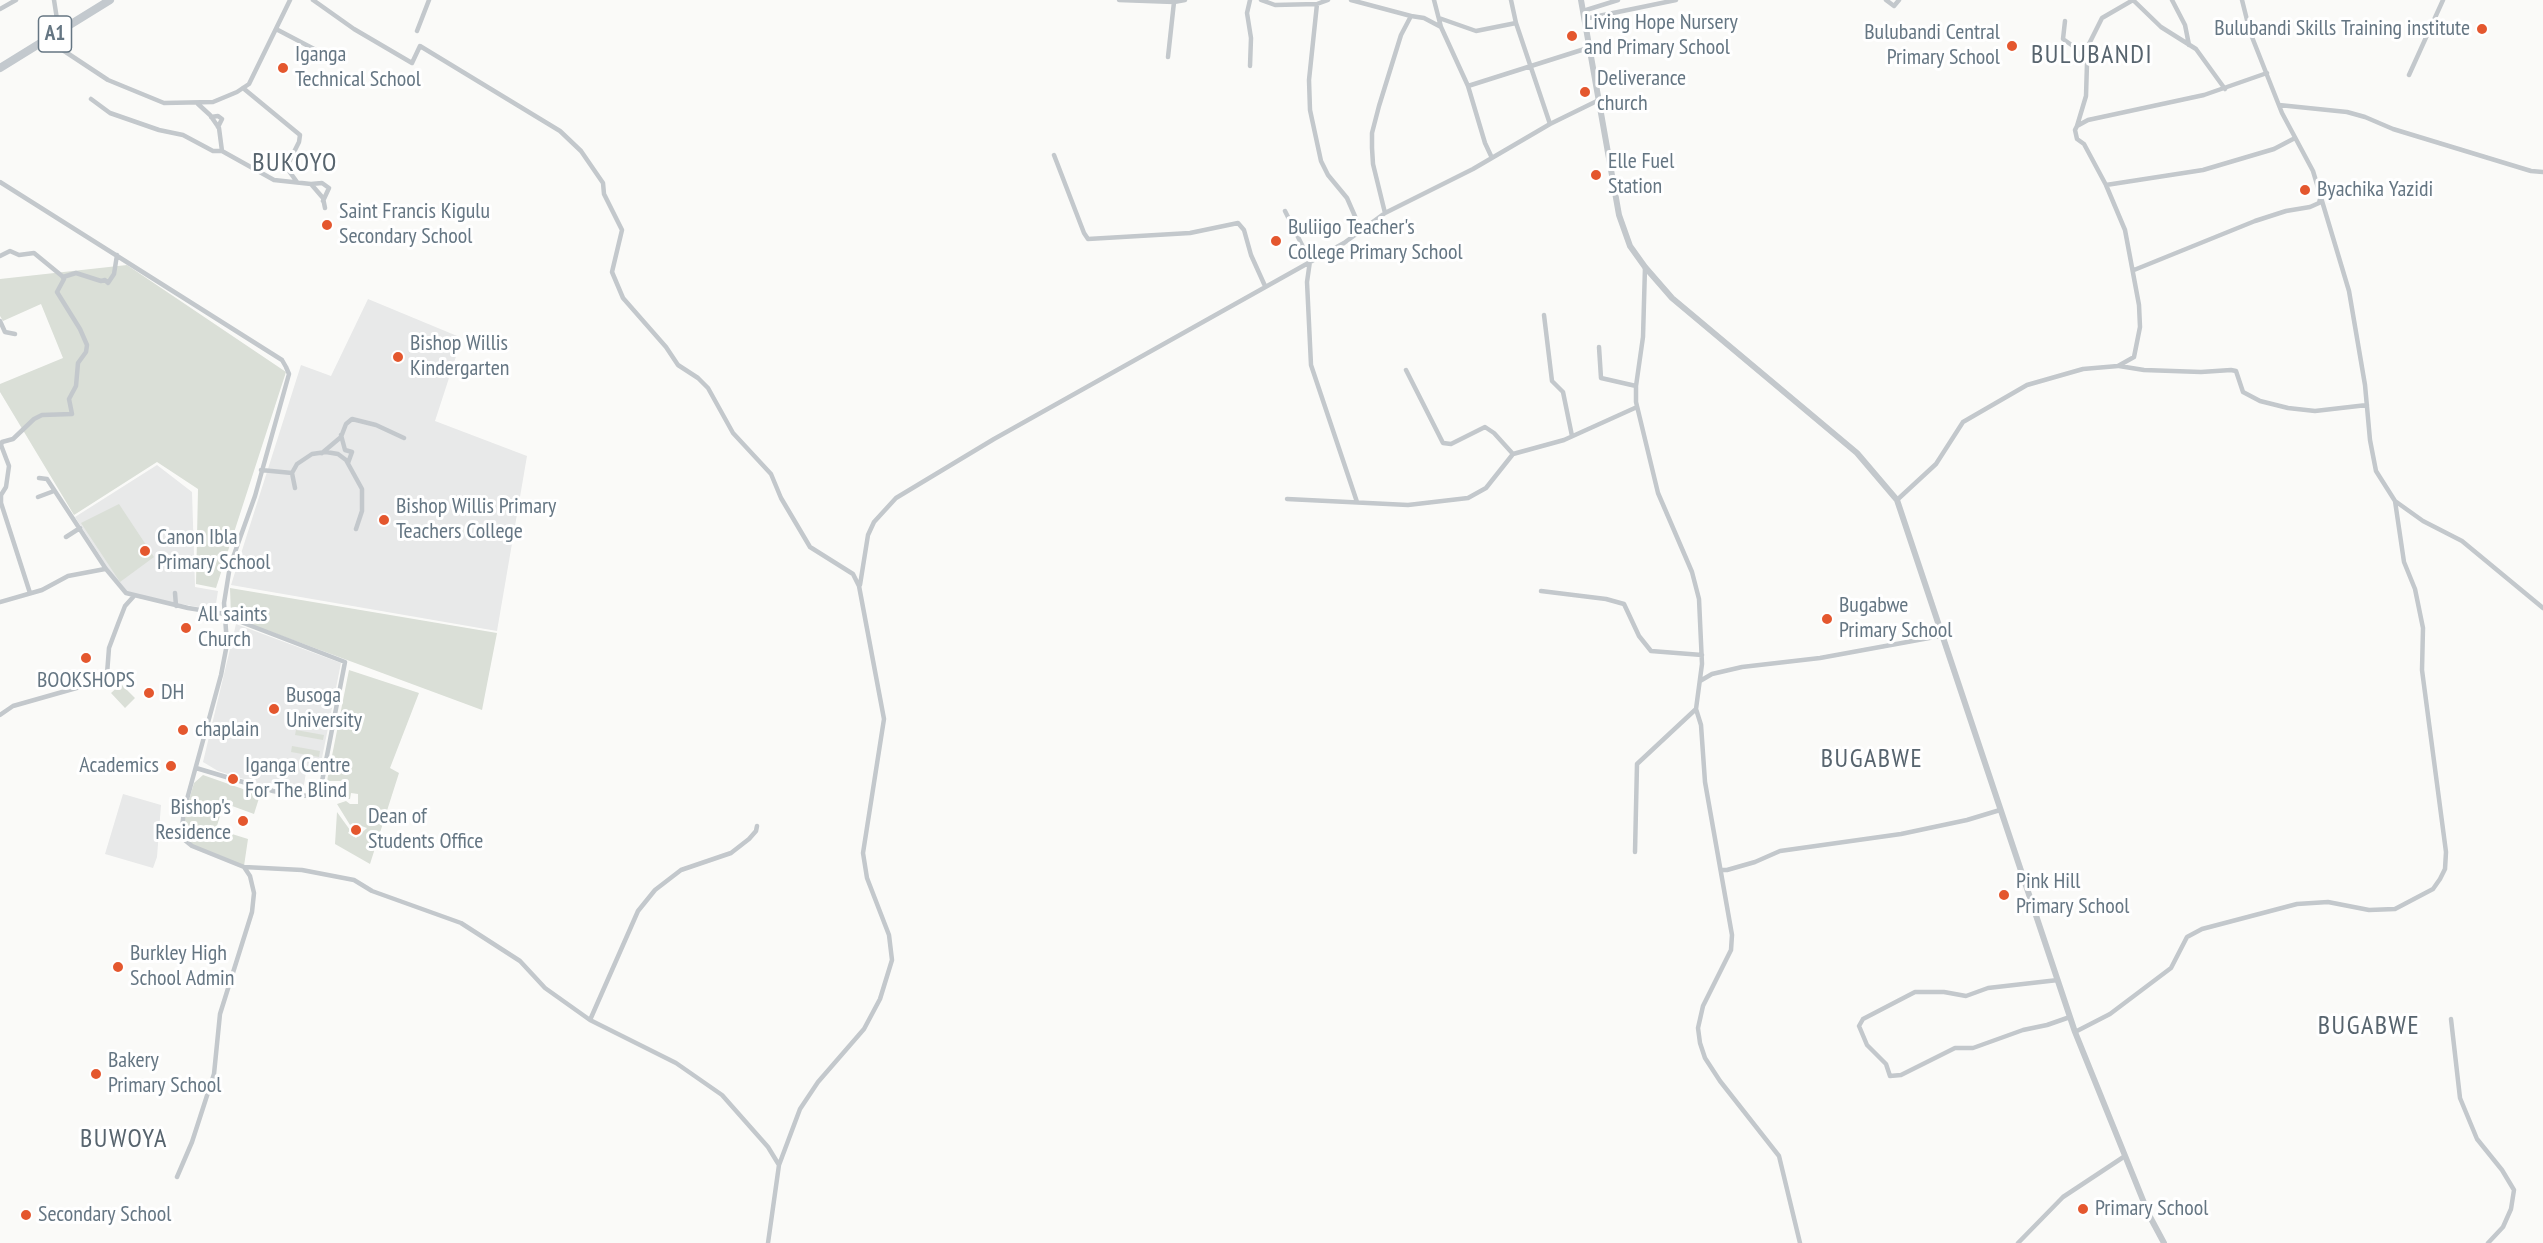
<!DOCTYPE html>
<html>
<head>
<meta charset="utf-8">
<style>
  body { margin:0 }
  canvas { display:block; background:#fafaf8 }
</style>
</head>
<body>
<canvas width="2543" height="1243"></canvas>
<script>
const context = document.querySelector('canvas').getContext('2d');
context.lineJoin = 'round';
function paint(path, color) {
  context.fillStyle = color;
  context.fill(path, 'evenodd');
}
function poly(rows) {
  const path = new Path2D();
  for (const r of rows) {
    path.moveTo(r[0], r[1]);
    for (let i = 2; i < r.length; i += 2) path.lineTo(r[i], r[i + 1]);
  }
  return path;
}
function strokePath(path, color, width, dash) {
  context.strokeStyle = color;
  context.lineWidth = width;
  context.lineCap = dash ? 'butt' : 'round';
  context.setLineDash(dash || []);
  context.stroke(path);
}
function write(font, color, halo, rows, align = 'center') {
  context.font = font + ' "PT Sans Narrow",sans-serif';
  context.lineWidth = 6;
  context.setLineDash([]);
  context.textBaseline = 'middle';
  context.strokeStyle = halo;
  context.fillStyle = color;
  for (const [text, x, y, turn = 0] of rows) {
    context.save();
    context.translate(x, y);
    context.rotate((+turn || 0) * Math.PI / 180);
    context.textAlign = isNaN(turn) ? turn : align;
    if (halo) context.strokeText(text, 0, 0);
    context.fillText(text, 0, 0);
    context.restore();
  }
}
paint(poly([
  [368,299,462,338,435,421,527,456,497,631,231,585,301,365,331,376],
  [157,465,192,492,195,587,218,591,215,610,147,598,128,592,119,585,75,517],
  [236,624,341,663,320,768,307,766,303,791,260,784,218,771,203,762],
  [123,794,161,805,157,857,153,868,105,854]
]), '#e8e9e9');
paint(poly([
  [127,265,286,372,216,588,196,584,198,489,157,462,74,515,0,392,0,384,63,358,41,304,3,321,0,316,0,279],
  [119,504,154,557,120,582,81,523],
  [230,588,497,633,482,710,231,617],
  [349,670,419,693,390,768,399,773,370,864,335,844,337,812,350,830,348,833,356,838,367,828,353,823,350,825,337,804,346,801,350,804,358,804,358,794,351,793,350,799,339,798,342,781,327,781],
  [121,684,135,698,125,708,111,693],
  [296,730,324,735,323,740,295,735],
  [292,746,320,751,319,757,291,752],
  [203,775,260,795,254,814,224,803,216,829,248,839,244,866,193,845,183,836,186,810,194,783]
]), '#dadfd7');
strokePath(poly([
  [54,0,59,32],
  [313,0,354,29,412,63,420,46,560,131,581,151,603,183,604,194,622,230,612,272,623,298,666,347,678,365,698,378,708,388,733,433,771,474,781,498,810,547,853,574,859,586,884,719,863,853,867,878,889,935,892,960,880,999,864,1029,818,1082,800,1109,779,1165],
  [1119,0,1174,2,1185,0],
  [1250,0,1247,13,1251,38,1250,66],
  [1261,0,1275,5,1317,4],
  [1328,0,1317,4,1309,80,1310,110,1321,161,1328,175,1347,198,1361,230],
  [1351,0,1411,16],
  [1434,0,1441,27,1468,86,1485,143,1492,158],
  [1511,0,1516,23],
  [1886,0,1894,6,1899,0],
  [2133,0,2161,27,2196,49,2225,89],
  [2172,0,2185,25,2189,45],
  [2242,0,2250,32,2282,113,2313,171,2349,291,2365,385,2370,440,2376,471,2395,501,2423,521,2462,541,2543,608],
  [0,9,16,0],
  [1583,11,1618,0],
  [1439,18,1476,31,1516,23,1550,124],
  [1584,19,1676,0],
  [2065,21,2063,39,2073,46,2087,63,2086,96,2077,126],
  [276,29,316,50],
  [417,31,429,0],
  [46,39,108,80,164,103,213,102,237,92,249,84,290,0],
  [1168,57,1174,2],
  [2087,63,2089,44,2102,18,2133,0],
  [2409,75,2443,0],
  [1468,86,1591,47],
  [243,88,300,135,299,142,289,162,289,171,297,182],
  [91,99,110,113,159,130,183,135,213,151,222,151,274,180,311,184,323,198,325,208],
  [198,104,210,115,219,128,222,151],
  [2279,105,2347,112,2365,117,2393,129,2531,171,2543,172],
  [211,117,218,116,222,119,218,127],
  [1054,155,1084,233,1088,239,1190,233,1238,223,1244,230,1251,255,1265,286],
  [0,182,282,360,286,367,289,374,255,496,230,566,224,603,227,644,221,675,184,810,181,837,192,846,244,867,302,870,354,880,372,891,461,923,520,961,545,988,590,1020,676,1063,722,1095,768,1147,779,1165,768,1243],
  [311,184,322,183,329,188,323,201],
  [2106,185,2203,170,2274,149,2295,138],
  [1285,211,1310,261,1307,282,1311,365,1357,502],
  [1385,213,1373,164,1372,148,1372,133,1379,106,1401,35,1411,16,1424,18,1441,27],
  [0,256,10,251,19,255,34,253,62,276,64,279,57,292,80,329,87,345,86,352,78,363,76,386,69,399,72,414,42,415,34,419,13,439,2,442,1,445,9,466,6,487,1,495,1,503,30,593],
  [1645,267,1643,337,1636,386,1636,402,1658,493,1692,572,1699,599,1702,664,1696,709,1701,725,1705,782,1732,935,1731,950,1703,1006,1698,1028,1700,1043,1705,1058,1720,1081,1779,1156,1800,1243],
  [2134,270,2255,221,2286,211,2310,207,2319,203,2320,199],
  [63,277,76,273,101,281,105,280,108,283,114,274,117,255],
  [1544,315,1552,381,1563,392,1572,436],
  [0,321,5,332,15,334],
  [1599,347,1601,378,1636,386],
  [2119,366,2144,370,2201,372,2231,370,2236,371,2243,392,2260,401,2288,408,2315,411,2367,405],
  [1406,370,1443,443,1451,444,1485,427,1494,433,1513,454],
  [341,435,345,450,352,452,348,463],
  [322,453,341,437,346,424,352,419,376,425,404,438],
  [261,470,292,473,297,464,312,454,326,452,338,454,346,460,362,489,362,511,356,529],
  [292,473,295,488],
  [39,478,47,479,106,569,126,593,188,608,225,614,241,622,345,662,320,792,318,795,298,796,273,791,196,768],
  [38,497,54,491],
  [1287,499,1408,505,1468,498,1486,488,1513,454,1564,440,1637,407],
  [1897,500,1936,464,1963,422,2027,385,2083,369,2118,366,2134,357,2140,327,2139,305,2125,230,2106,185,2084,144,2077,139,2075,130,2077,126,2088,120,2204,95,2267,73],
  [66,537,80,528],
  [860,585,868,535,874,522,896,498,994,439,1344,243,1385,213,1473,169,1550,124,1599,100],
  [1541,591,1606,599,1624,604,1639,636,1651,651,1702,655],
  [175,593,176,606],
  [0,602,42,590,68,576,105,569],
  [1700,681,1712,674,1742,667,1820,658,1940,636],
  [0,715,13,706,87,685,103,678,107,674,109,648,118,624,125,606,134,596],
  [1635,852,1637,764,1696,709],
  [1721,870,1727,870,1755,862,1780,851,1901,834,1967,820,2000,810],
  [2058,980,1988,988,1966,996,1944,992,1915,992,1863,1019,1859,1026,1867,1045,1886,1064,1890,1076,1901,1075,1955,1048,1973,1048,2023,1030,2047,1025,2070,1017],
  [2451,1019,2460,1098,2477,1139,2502,1170,2514,1190,2511,1209,2503,1227,2488,1243],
  [590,1020,638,911,655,890,681,870,731,853,749,839,756,831,757,826],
  [2075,1032,2110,1014,2171,968,2187,937,2202,929,2297,904,2328,902,2369,910,2395,909,2433,889,2440,879,2445,869,2446,852,2422,670,2423,628,2415,589,2404,562,2395,501],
  [177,1177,192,1142,214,1074,220,1014,252,912,254,893,250,876,244,867],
  [2018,1243,2063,1197,2125,1156]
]), '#c3c8cc', 4.5);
strokePath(poly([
  [1581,0,1619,215,1630,246,1645,267,1672,298,1857,453,1897,500,2075,1032,2149,1215,2164,1243]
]), '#c3c8cc', 6);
strokePath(poly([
  [0,68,110,0]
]), '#c3c9ce', 8);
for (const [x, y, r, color] of [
  [2482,29,6,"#e4572e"],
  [1572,36,6,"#e4572e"],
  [2012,46,6,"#e4572e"],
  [283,68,6,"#e4572e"],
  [1585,92,6,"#e4572e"],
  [1596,175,6,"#e4572e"],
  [2305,190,6,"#e4572e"],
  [327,225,6,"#e4572e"],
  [1276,241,6,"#e4572e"],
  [398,357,6,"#e4572e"],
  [384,520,6,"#e4572e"],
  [145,551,6,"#e4572e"],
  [1827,619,6,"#e4572e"],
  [186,628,6,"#e4572e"],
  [86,658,6,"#e4572e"],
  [149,693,6,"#e4572e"],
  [274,709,6,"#e4572e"],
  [183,730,6,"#e4572e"],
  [171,766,6,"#e4572e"],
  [233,779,6,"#e4572e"],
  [243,821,6,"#e4572e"],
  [356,830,6,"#e4572e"],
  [2004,895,6,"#e4572e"],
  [118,967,6,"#e4572e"],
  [96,1074,6,"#e4572e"],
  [2083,1209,6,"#e4572e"],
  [26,1215,6,"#e4572e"]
]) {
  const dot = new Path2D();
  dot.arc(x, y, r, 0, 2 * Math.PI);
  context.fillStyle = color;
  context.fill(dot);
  strokePath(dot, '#fff', 2);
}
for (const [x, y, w] of [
  [55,34,33]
]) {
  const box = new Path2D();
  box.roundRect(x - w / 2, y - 18, w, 36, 4.5);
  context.fillStyle = '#fff';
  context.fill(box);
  strokePath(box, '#657683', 1.5);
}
write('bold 21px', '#657683', null, [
  ["A1",55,34]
]);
write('22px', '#657683', '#fff', [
  ["Living Hope Nursery",1584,23],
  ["and Primary School",1584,48],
  ["Bulubandi Skills Training institute",2470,29,"right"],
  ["Bulubandi Central",2000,33,"right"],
  ["Primary School",2000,58,"right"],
  ["Iganga",295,55],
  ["Technical School",295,80],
  ["Deliverance",1597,79],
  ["church",1597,104],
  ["Elle Fuel",1608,162],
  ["Station",1608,187],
  ["Byachika Yazidi",2317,190],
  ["Saint Francis Kigulu",339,212],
  ["Secondary School",339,237],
  ["Buliigo Teacher's",1288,228],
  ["College Primary School",1288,253],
  ["Bishop Willis",410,344],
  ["Kindergarten",410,369],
  ["Bishop Willis Primary",396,507],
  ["Teachers College",396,532],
  ["Canon Ibla",157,538],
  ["Primary School",157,563],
  ["Bugabwe",1839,606],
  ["Primary School",1839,631],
  ["All saints",198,615],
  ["Church",198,640],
  ["BOOKSHOPS",86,681,"center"],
  ["DH",161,693],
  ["Busoga",286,696],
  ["University",286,721],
  ["chaplain",195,730],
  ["Academics",159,766,"right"],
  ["Iganga Centre",245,766],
  ["For The Blind",245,791],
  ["Bishop's",231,808,"right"],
  ["Residence",231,833,"right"],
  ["Dean of",368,817],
  ["Students Office",368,842],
  ["Pink Hill",2016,882],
  ["Primary School",2016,907],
  ["Burkley High",130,954],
  ["School Admin",130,979],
  ["Bakery",108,1061],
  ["Primary School",108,1086],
  ["Primary School",2095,1209],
  ["Secondary School",38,1215]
], 'left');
context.letterSpacing = '1.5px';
write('26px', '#57646e', '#fff', [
  ["BULUBANDI",2092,56],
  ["BUKOYO",295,164],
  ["BUGABWE",1872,760],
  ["BUGABWE",2369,1027],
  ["BUWOYA",124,1140]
]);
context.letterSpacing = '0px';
</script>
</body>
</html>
